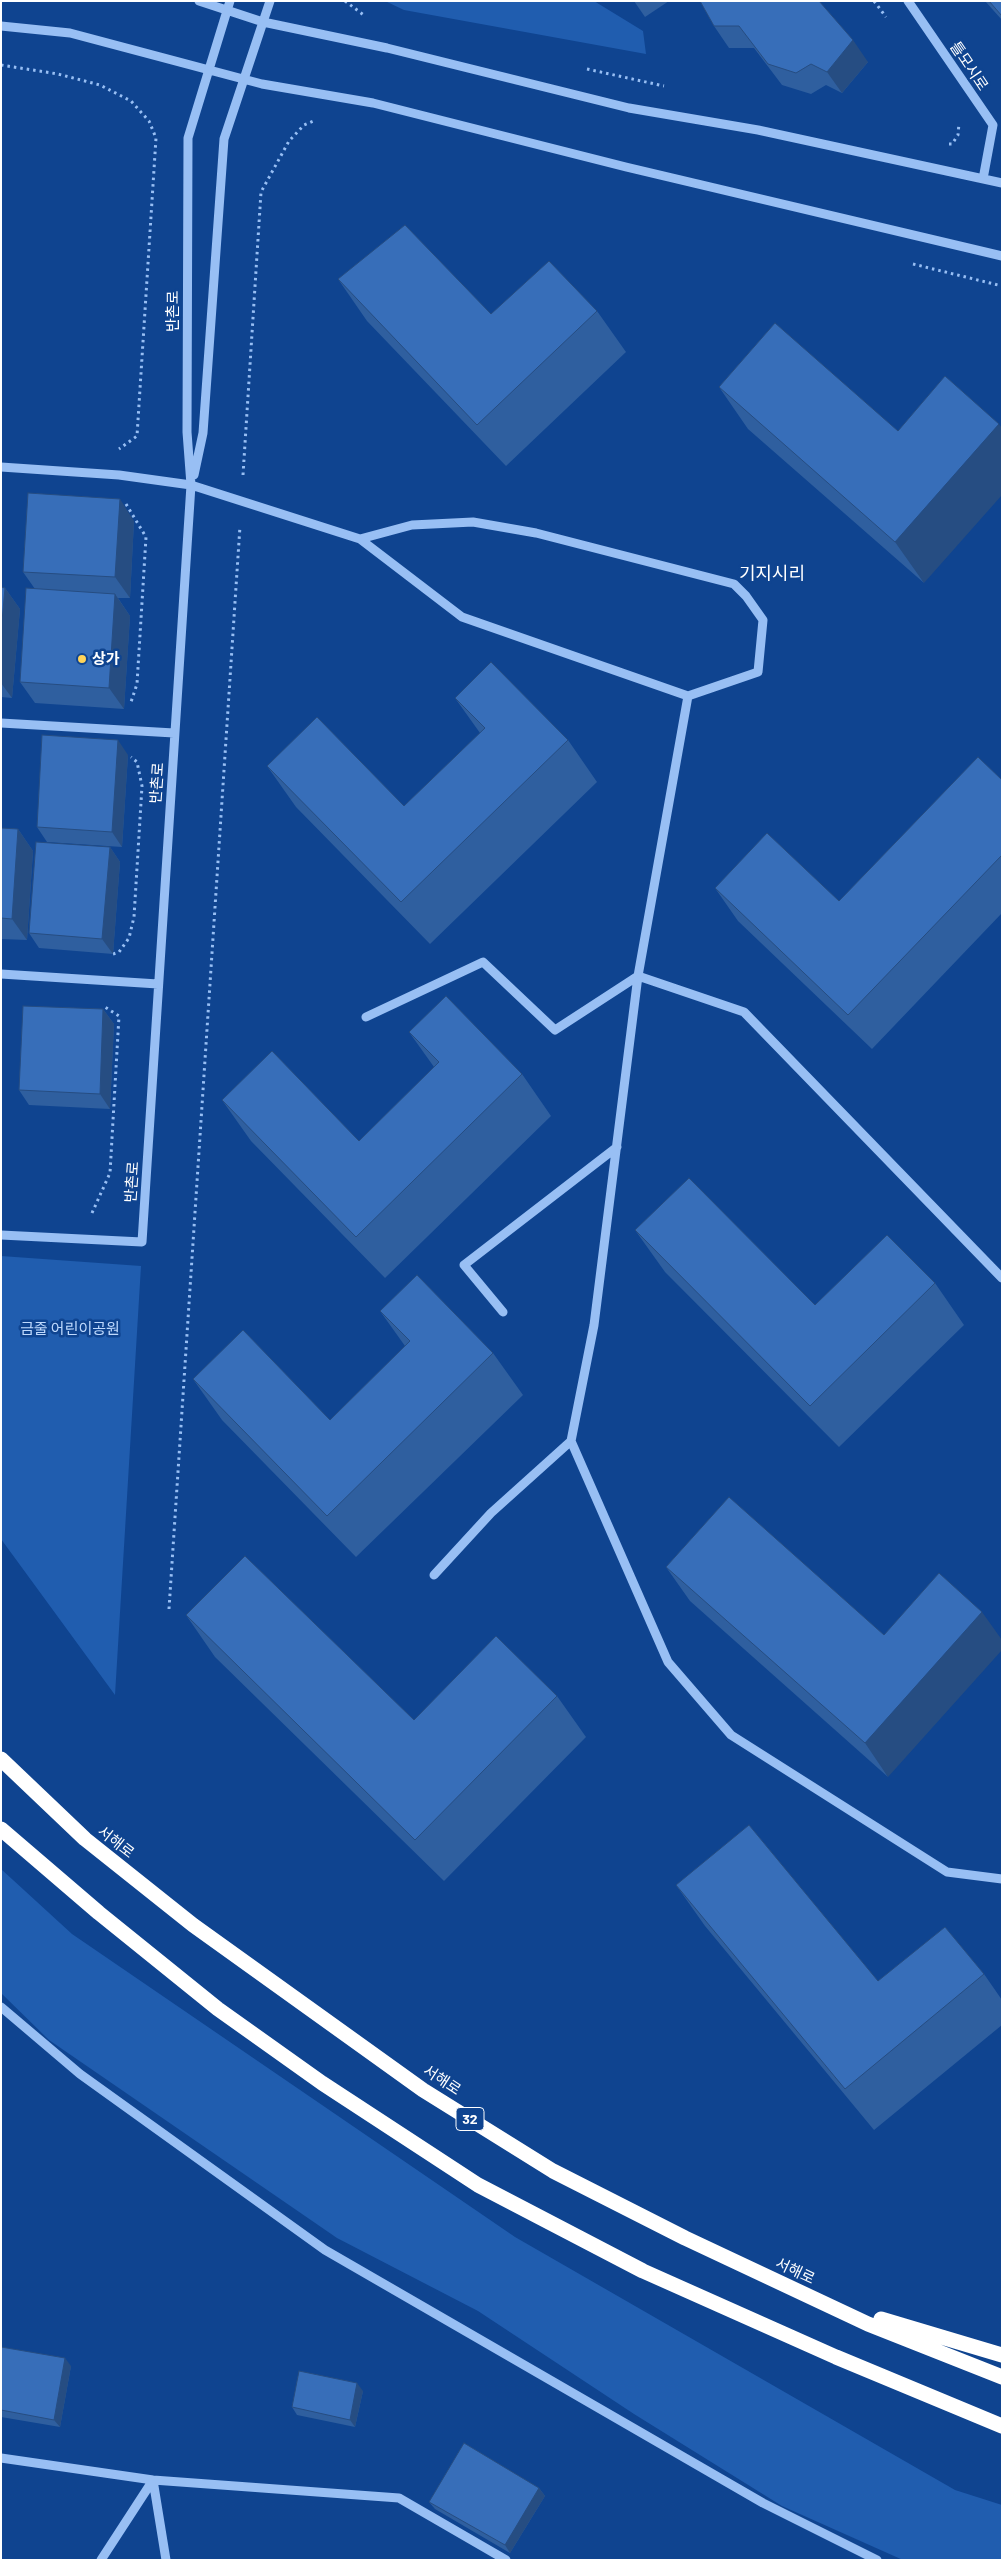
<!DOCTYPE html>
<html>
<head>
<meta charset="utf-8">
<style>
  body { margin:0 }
  #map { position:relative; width:1003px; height:2561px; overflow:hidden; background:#0f4490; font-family:Barlow,sans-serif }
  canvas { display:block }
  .frame { position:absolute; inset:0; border:2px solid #fff; pointer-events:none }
</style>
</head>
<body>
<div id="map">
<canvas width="1003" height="2561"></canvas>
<div class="frame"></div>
</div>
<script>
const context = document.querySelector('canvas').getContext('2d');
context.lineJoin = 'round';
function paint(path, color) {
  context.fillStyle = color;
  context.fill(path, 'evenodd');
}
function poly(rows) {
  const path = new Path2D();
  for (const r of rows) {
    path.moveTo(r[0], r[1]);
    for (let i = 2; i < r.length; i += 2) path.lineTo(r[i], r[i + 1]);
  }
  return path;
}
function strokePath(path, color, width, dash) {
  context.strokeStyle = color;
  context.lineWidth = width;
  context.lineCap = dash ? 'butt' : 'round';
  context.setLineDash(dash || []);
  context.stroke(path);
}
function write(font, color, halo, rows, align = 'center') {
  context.font = font + ' Barlow,"Noto Sans KR",sans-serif';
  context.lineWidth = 5;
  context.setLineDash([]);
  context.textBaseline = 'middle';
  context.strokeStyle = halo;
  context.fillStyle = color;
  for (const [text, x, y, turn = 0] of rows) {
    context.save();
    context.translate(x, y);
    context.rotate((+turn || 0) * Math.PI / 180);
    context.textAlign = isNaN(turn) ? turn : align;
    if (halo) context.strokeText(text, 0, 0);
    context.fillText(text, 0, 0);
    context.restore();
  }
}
paint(poly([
  [385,1,594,1,643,31,646,54,404,10],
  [1,1256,141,1266,115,1695,1,1539],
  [1,1869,72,1934,515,2237,955,2490,1002,2505,1002,2560,903,2560,782,2506,634,2414,478,2311,337,2238,49,2040,1,1993]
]), '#205daf');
strokePath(poly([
  [345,1,365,16],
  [874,1,886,17],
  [1,65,58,74,100,85,131,101,149,121,156,138,137,436,119,449],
  [587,69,664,86],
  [949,144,952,144,958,135,959,123],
  [913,264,1002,286],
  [243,475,261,192,289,141,304,125,316,120],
  [126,504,146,537,137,684,130,705],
  [113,954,119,952,129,938,134,917,142,786,137,762,131,757],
  [92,1213,110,1173,119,1016,105,1007],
  [169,1609,240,526]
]), '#98bff4', 3, [2.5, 4]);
strokePath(poly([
  [199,1,263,22,387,48,629,108,758,130,1002,183],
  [908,1,993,125,983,179],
  [1,26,70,33,262,84,373,103,626,167,1002,256],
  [1,467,119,475,191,485,360,539,462,617,688,696,758,672,763,620,746,596,734,584,536,533,473,522,412,525,360,539],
  [194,475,203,433,224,139,270,1],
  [688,696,638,976,594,1325,571,1441,668,1662,731,1735,947,1872,1002,1879],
  [1,723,174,733],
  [1,974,158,984],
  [366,1017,483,962,555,1030,638,976,744,1012,1002,1278],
  [1,1235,142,1242,191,485,187,432,188,138,230,1],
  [503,1312,464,1265,617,1147],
  [434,1575,491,1513,571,1441],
  [1,2007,80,2074,325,2250,763,2503,877,2560],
  [1,2458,153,2480,399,2498,506,2560],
  [153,2480,166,2560],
  [101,2560,153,2480]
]), '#98bff4', 9);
strokePath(poly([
  [1,1759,85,1839,193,1925,423,2090,553,2171,685,2238,868,2324,1002,2377],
  [1,1829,99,1913,218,2009,322,2083,478,2185,643,2271,836,2357,1002,2426],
  [881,2319,1002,2355]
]), '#fff', 15);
paint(poly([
  [634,1,669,1,645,17],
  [700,1,868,62,842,93,826,85,811,94,782,85,754,48,729,48,714,26],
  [985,1,1002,1,1002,20],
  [338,279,491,314,597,311,626,352,506,466,367,321],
  [775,323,924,583,748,429,719,387],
  [134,521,130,598,118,598,130,616,124,709,35,703,20,682,35,589,23,572],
  [1,587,5,588,20,609,12,698,1,697],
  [455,698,568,740,597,782,430,944,296,807,267,766,404,806,480,733],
  [128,755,122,847,47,842,37,827],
  [1002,780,1002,913,872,1049,738,921,715,888,839,901],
  [1,828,18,829,33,851,27,940,1,939],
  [110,847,120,862,113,954,39,948,29,933],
  [103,1009,114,1024,110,1109,29,1105,19,1090],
  [409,1032,522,1074,551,1116,385,1278,251,1141,222,1100,359,1141,434,1067],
  [635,1230,815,1305,935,1283,964,1325,839,1447,665,1272],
  [380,1311,493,1353,523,1395,356,1557,222,1420,193,1379,330,1420,405,1346],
  [729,1497,888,1777,690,1601,666,1567],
  [186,1615,414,1720,557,1696,586,1737,444,1881,215,1657],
  [676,1885,878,1981,984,1974,1002,2000,1002,2025,874,2130,705,1926],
  [1,2347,71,2366,60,2427,1,2417],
  [363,2391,355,2427,297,2415,292,2407],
  [539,2488,545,2496,510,2553,435,2509,429,2502]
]), '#2f5f9f');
paint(poly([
  [853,40,868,62,842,93,827,72],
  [999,424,1002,428,1002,495,924,583,895,542],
  [120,499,134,521,130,598,115,577],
  [5,588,20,609,12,698,1,683,1,632],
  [115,594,130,616,124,709,109,688],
  [118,740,128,755,122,847,112,832],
  [18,829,33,851,27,940,12,919],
  [110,847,120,862,113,954,102,939],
  [103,1009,114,1024,110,1109,100,1094],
  [982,1612,1002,1640,1002,1650,888,1777,865,1743],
  [65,2358,71,2366,60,2427,54,2420],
  [357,2383,363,2391,355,2427,350,2420],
  [539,2488,545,2496,510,2553,505,2545]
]), '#264d82');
const building = poly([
  [700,1,819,1,853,40,827,72,811,64,796,73,768,64,739,26,714,26,700,1],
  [989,1,1002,1,1002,16,989,1],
  [405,225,491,314,549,261,597,311,477,425,338,279,405,225],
  [775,323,898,431,945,376,999,424,895,542,719,387,775,323],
  [28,493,120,499,115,577,23,572,28,493],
  [1,587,5,588,1,632,1,587],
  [26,588,115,594,109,688,20,682,26,588],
  [491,662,568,740,401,902,267,766,317,717,404,806,485,728,455,698,491,662],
  [42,735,118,740,112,832,37,827,42,735],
  [978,757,1002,780,1002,855,848,1015,715,888,767,833,839,901,978,757],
  [1,828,18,829,12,919,1,918,1,828],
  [36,842,110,847,102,939,29,933,36,842],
  [446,996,522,1074,356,1237,222,1100,272,1051,359,1141,439,1062,409,1032,446,996],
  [23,1006,103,1009,100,1094,19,1090,23,1006],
  [689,1178,815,1305,887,1235,935,1283,810,1406,635,1230,689,1178],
  [417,1275,493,1353,327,1516,193,1379,243,1330,330,1420,410,1341,380,1311,417,1275],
  [729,1497,884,1635,939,1573,982,1612,865,1743,666,1567,729,1497],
  [245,1556,414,1720,496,1636,557,1696,415,1840,186,1615,245,1556],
  [749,1825,878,1981,945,1927,984,1974,845,2089,676,1885,749,1825],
  [1,2347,65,2358,54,2420,1,2410,1,2347],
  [299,2371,357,2383,350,2420,292,2407,299,2371],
  [464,2443,539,2488,505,2545,429,2502,464,2443]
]);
paint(building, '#376eb9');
strokePath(building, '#264d82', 1);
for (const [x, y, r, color] of [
  [82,659,5,"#ffd45a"]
]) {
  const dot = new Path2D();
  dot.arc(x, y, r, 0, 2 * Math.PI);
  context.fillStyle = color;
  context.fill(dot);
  strokePath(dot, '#0f4490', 2);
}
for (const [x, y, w] of [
  [470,2119,28]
]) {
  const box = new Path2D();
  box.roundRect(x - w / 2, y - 11.5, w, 23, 4);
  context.fillStyle = '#0f4490';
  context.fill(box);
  strokePath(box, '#fff', 1);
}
write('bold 14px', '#fff', null, [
  ["32",470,2119]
]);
write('15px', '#fff', '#0f4490', [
  ["틀모시로",969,66,56],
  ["반촌로",173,311,-90],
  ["반촌로",157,783,-86],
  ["반촌로",132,1182,-86],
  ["서해로",116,1842,38],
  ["서해로",442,2080,33],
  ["서해로",795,2271,25]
]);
write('bold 15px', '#fff', '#0f4490', [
  ["상가",92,659]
], 'left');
write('15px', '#bfdafe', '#0f4490', [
  ["금줄 어린이공원",70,1329]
]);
write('18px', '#fff', '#0f4490', [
  ["기지시리",772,574]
]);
</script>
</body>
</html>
